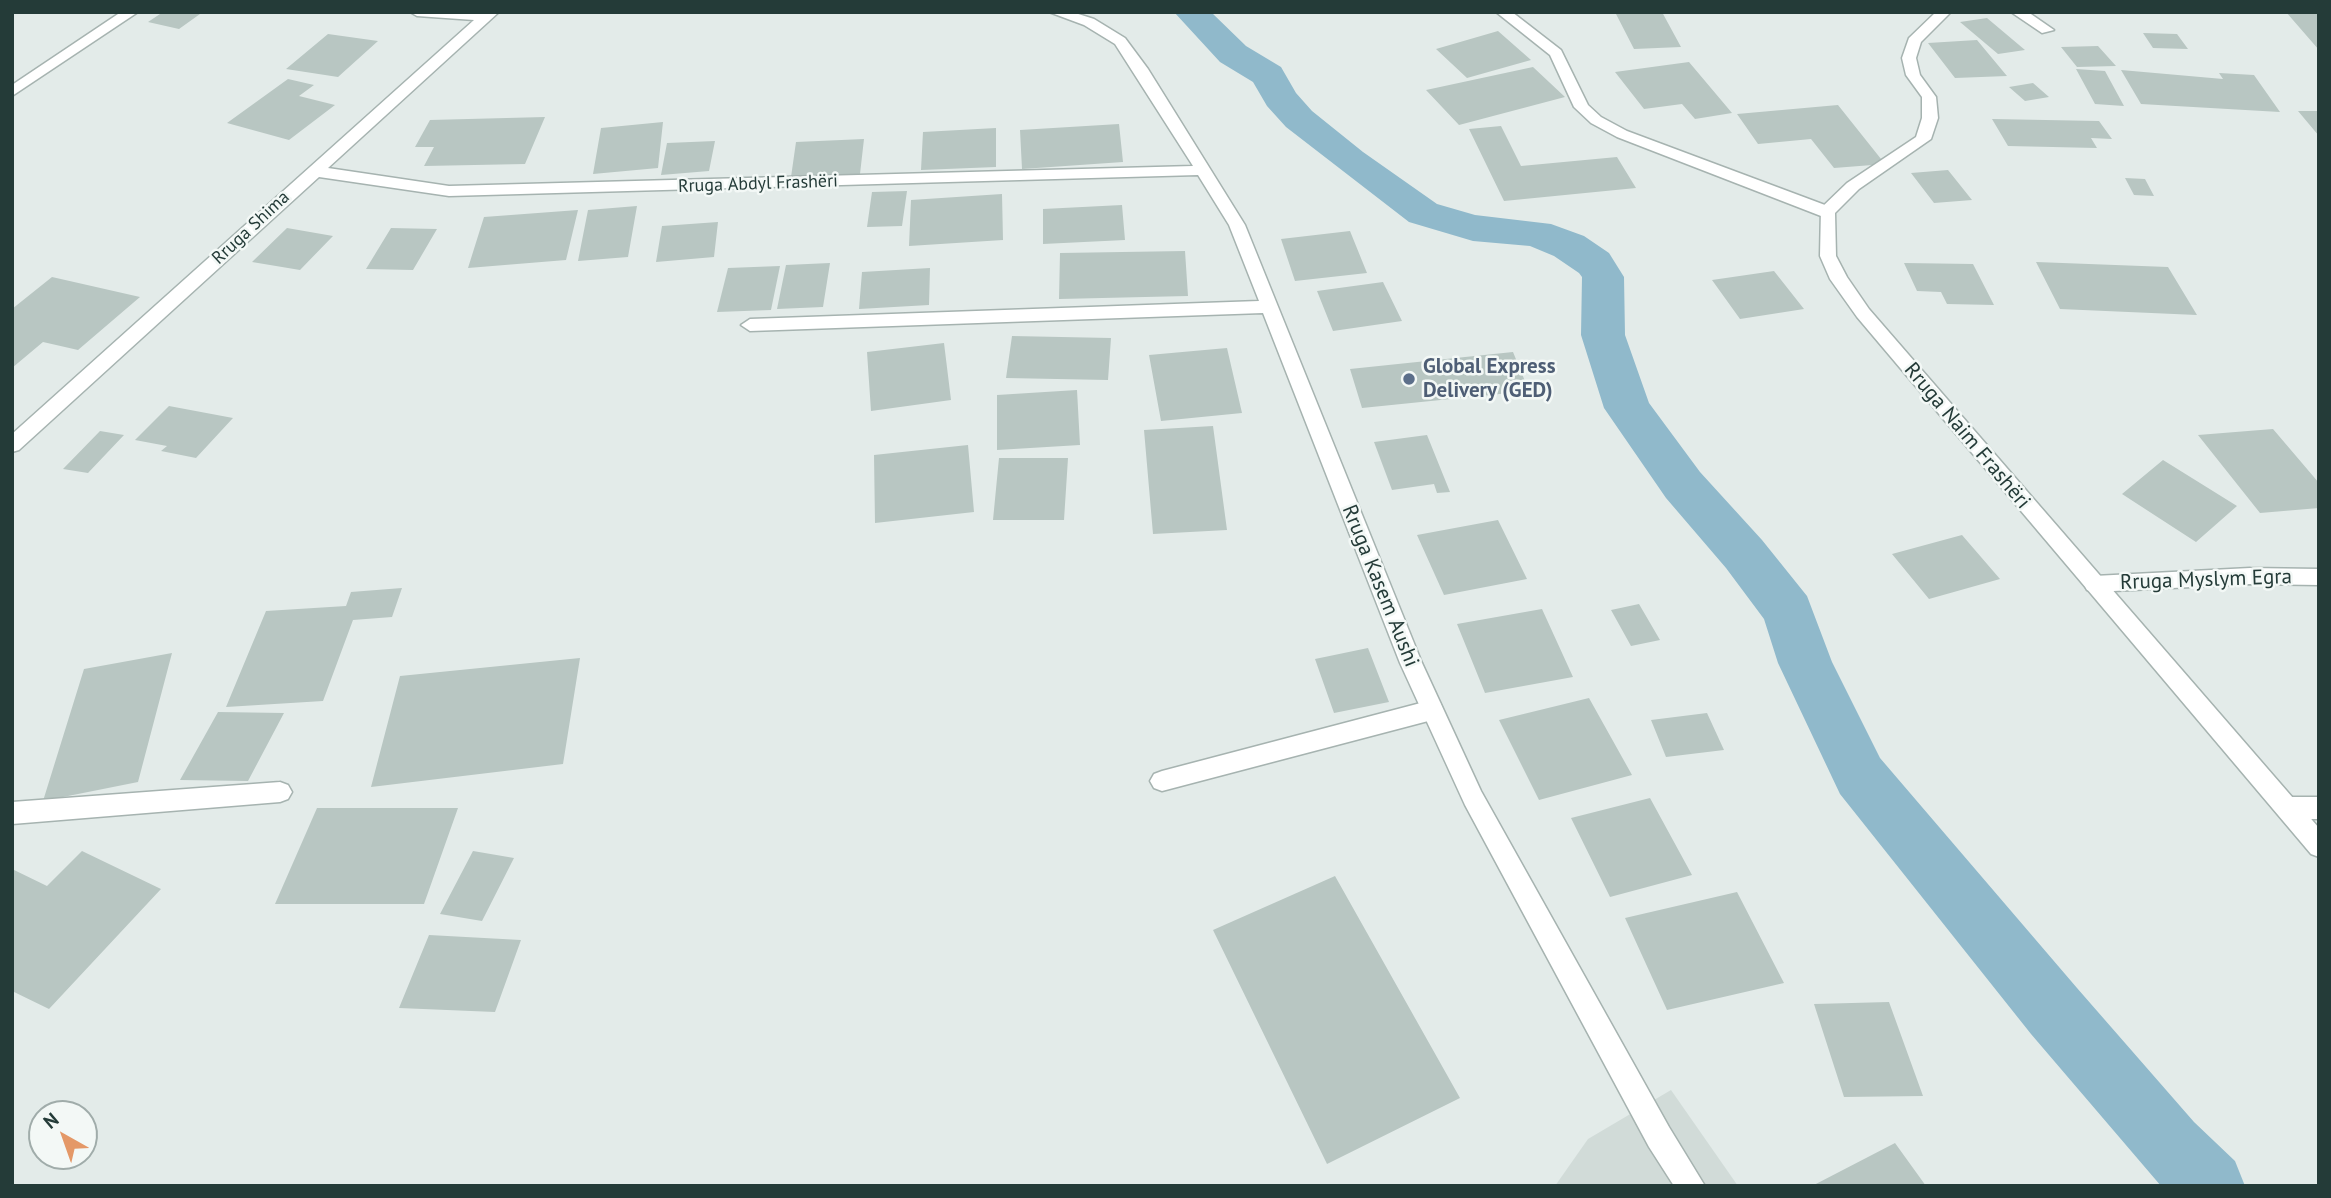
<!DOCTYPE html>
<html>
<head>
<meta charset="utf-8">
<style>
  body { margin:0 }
  #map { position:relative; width:2331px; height:1198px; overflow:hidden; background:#e3ebe9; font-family:"PT Sans",sans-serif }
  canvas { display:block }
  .frame { position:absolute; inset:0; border:14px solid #243b38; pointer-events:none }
  .north { position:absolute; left:28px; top:1100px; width:70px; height:70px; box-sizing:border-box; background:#f3f8f6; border:2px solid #a0acaa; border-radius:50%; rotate:320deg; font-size:19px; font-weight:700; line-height:28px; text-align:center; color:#243b38 }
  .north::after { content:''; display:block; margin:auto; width:24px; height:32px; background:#e49867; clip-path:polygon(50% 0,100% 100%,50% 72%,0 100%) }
</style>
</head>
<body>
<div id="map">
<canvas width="2331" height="1198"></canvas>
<div class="frame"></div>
<div class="north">N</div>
</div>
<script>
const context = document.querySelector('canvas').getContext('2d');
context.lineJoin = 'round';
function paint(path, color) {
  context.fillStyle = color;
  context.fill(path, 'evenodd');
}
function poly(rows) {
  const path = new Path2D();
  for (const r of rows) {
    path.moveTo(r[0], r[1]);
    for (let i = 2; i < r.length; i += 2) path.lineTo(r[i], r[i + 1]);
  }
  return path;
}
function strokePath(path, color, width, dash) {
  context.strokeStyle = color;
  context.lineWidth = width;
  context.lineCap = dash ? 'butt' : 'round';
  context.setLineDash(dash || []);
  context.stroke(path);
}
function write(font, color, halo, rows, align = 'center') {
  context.font = font + ' "PT Sans",sans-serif';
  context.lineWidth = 5;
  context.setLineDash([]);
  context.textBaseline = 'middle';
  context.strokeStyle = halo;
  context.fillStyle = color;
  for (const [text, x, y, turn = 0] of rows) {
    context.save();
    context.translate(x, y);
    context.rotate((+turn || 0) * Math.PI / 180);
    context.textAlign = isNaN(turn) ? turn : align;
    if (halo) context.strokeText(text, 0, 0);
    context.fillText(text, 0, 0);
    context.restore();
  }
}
paint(poly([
  [1671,1090,1738,1186,1555,1186,1588,1139]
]), '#d1dbd8');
paint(poly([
  [1174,12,1211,12,1246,46,1281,67,1296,93,1312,111,1363,152,1437,204,1475,215,1551,224,1584,236,1609,253,1624,277,1625,335,1649,403,1700,472,1762,540,1807,596,1832,662,1880,758,2077,988,2194,1122,2235,1161,2245,1186,2161,1186,2031,1034,1840,794,1778,663,1764,619,1726,568,1666,498,1604,408,1581,335,1582,277,1579,273,1554,256,1530,246,1473,241,1409,222,1286,127,1267,106,1253,82,1220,62,1174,12]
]), '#90b9cb');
paint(poly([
  [163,12,189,12,200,14,179,29,148,22],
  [1662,12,1681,47,1634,49,1616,14],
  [2286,12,2319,12,2319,50],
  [1987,18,2025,50,1998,54,1960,22],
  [1498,31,1531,60,1467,78,1436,49],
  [2143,33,2177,34,2188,49,2153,48],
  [328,34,378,41,338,77,286,69],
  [1977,40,2007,76,1955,78,1928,43],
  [2098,46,2116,66,2077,67,2061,47],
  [1689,62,1732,113,1695,119,1682,104,1644,109,1615,72],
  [1533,67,1565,97,1459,125,1426,90],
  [2076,69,2105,71,2124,106,2095,104],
  [2121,70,2223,79,2219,73,2254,75,2280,112,2141,104],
  [288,79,314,85,299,96,335,105,289,140,227,123],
  [2033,83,2049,97,2025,101,2009,87],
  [1838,105,1885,164,1834,168,1811,139,1758,144,1737,114],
  [2298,111,2319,111,2319,136],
  [545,117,525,164,424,166,434,147,415,147,430,120],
  [1992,119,2099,121,2112,139,2091,138,2097,148,2008,146],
  [663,122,658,168,593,174,601,128],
  [1119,124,1123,162,1022,169,1020,130],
  [1501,126,1521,166,1617,157,1636,188,1504,201,1469,129],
  [996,128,996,167,921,170,923,132],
  [864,139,860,174,791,177,796,142],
  [715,141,709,171,661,175,667,143],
  [1948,170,1972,200,1934,203,1911,173],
  [2125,178,2145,179,2154,196,2134,195],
  [907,191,902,226,867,227,872,192],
  [1002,194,1003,240,909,246,911,200],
  [1122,205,1125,240,1043,244,1043,209],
  [637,206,628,257,578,261,588,210],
  [578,210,566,260,468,268,484,217],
  [718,222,714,257,656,262,662,226],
  [287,228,333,236,300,270,252,262],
  [391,228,437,229,413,270,366,269],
  [1350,231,1367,273,1295,281,1281,239],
  [1185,251,1188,296,1059,299,1060,253],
  [2036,262,2168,267,2197,315,2060,309],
  [830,263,823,307,777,309,786,265],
  [1904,263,1973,264,1994,305,1947,304,1941,292,1917,291],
  [780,266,771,310,717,312,728,268],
  [930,268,929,305,859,309,862,272],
  [1774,271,1804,309,1740,319,1712,280],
  [52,277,140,297,78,350,43,342,12,368,12,309],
  [1383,282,1402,321,1333,331,1317,291],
  [1012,336,1111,338,1108,380,1006,378],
  [944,343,951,400,871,411,867,352],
  [1227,348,1242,413,1161,421,1149,355],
  [1513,352,1529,391,1362,408,1350,369],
  [1077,390,1080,445,997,450,997,395],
  [169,406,233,418,196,458,161,451,167,446,135,440],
  [1213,426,1227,530,1153,534,1144,430],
  [2273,429,2319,483,2319,508,2260,513,2198,435],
  [100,431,124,435,88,473,63,469],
  [1427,435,1450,492,1437,493,1434,484,1392,490,1374,442],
  [968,445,974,512,875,523,874,455],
  [999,458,1068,458,1064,520,993,520],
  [2163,460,2237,506,2196,542,2122,494],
  [1498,520,1527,579,1444,595,1417,535],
  [1962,535,2000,579,1929,599,1892,554],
  [402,588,392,617,353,620,323,701,226,707,266,611,346,606,351,592],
  [1639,604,1660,640,1631,646,1611,610],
  [1542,609,1573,677,1485,693,1457,624],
  [1368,648,1389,702,1334,713,1315,659],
  [172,653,138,782,43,801,84,669],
  [580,658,563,764,371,787,400,676],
  [1589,698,1632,775,1539,800,1499,720],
  [218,712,284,713,248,781,180,780],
  [1707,713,1724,750,1666,757,1651,720],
  [1650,798,1692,875,1610,897,1571,818],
  [317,808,458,808,424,904,275,904],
  [82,851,161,889,49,1009,12,991,12,869,47,886],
  [473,851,514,858,482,921,440,914],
  [1335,876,1460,1098,1327,1164,1213,930],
  [1737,892,1784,983,1667,1010,1625,918],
  [429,935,521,940,495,1012,399,1008],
  [1889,1002,1923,1096,1844,1097,1814,1004],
  [1895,1143,1926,1186,1812,1186]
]), '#b8c6c2');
const service = poly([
  [121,12,138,12,12,96,12,85,121,12],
  [2011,12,2028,12,2054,30,2042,33,2011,12],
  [1432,700,1440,703,1443,710,1440,717,1432,720,1162,791,1154,788,1150,781,1154,774,1162,771,1432,700]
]);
const minor = poly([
  [410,12,499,12,328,168,449,186,1193,166,1115,44,1084,25,1049,12,1072,12,1094,19,1125,38,1148,69,1245,225,1422,663,1481,791,1669,1127,1705,1186,1674,1186,1649,1147,1465,805,1400,663,1263,313,750,331,741,325,750,319,1259,301,1229,225,1198,175,449,196,319,177,19,450,12,452,12,434,474,20,417,16,410,12],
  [1496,12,1512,12,1561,50,1588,105,1601,117,1627,131,1833,208,1835,212,1827,217,1821,216,1617,137,1591,123,1574,107,1550,55,1496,12],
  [2250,568,2319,569,2319,585,2250,584,2094,592,2087,590,2084,584,2087,578,2094,576,2250,568],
  [280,782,288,785,292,792,288,799,280,802,12,824,12,802,280,782],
  [2288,797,2319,797,2319,819,2288,819,2280,816,2276,808,2280,800,2288,797]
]);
const tertiary = poly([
  [1936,12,1951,12,1921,42,1916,58,1920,75,1936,97,1938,118,1931,139,1859,189,1835,213,1836,256,1847,277,1869,309,2319,828,2319,857,2311,854,1857,317,1830,279,1820,256,1821,208,1847,183,1916,137,1922,118,1922,97,1906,75,1902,58,1909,38,1936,12]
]);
strokePath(service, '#a6b3b0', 3);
strokePath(minor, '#a6b3b0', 3);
strokePath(tertiary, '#a6b3b0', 3);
paint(service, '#fff');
paint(minor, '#fff');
paint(tertiary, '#fff');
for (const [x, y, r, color] of [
  [1409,379,7,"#5c6f8a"]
]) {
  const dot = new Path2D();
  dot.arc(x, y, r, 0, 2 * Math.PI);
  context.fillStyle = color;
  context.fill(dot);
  strokePath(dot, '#f3f8f6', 2.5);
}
write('18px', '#243b38', '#f3f8f6', [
  ["Rruga Abdyl Frashëri",758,184,-2],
  ["Rruga Shima",251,228,-43]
]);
write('bold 21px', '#4e5e75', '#f3f8f6', [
  ["Global Express",1423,367],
  ["Delivery (GED)",1423,391]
], 'left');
write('21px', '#243b38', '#f3f8f6', [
  ["Rruga Naim Frashëri",1967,436,50],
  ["Rruga Myslym Egra",2206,580,-2],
  ["Rruga Kasem Aushi",1380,586,68]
]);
</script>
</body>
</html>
